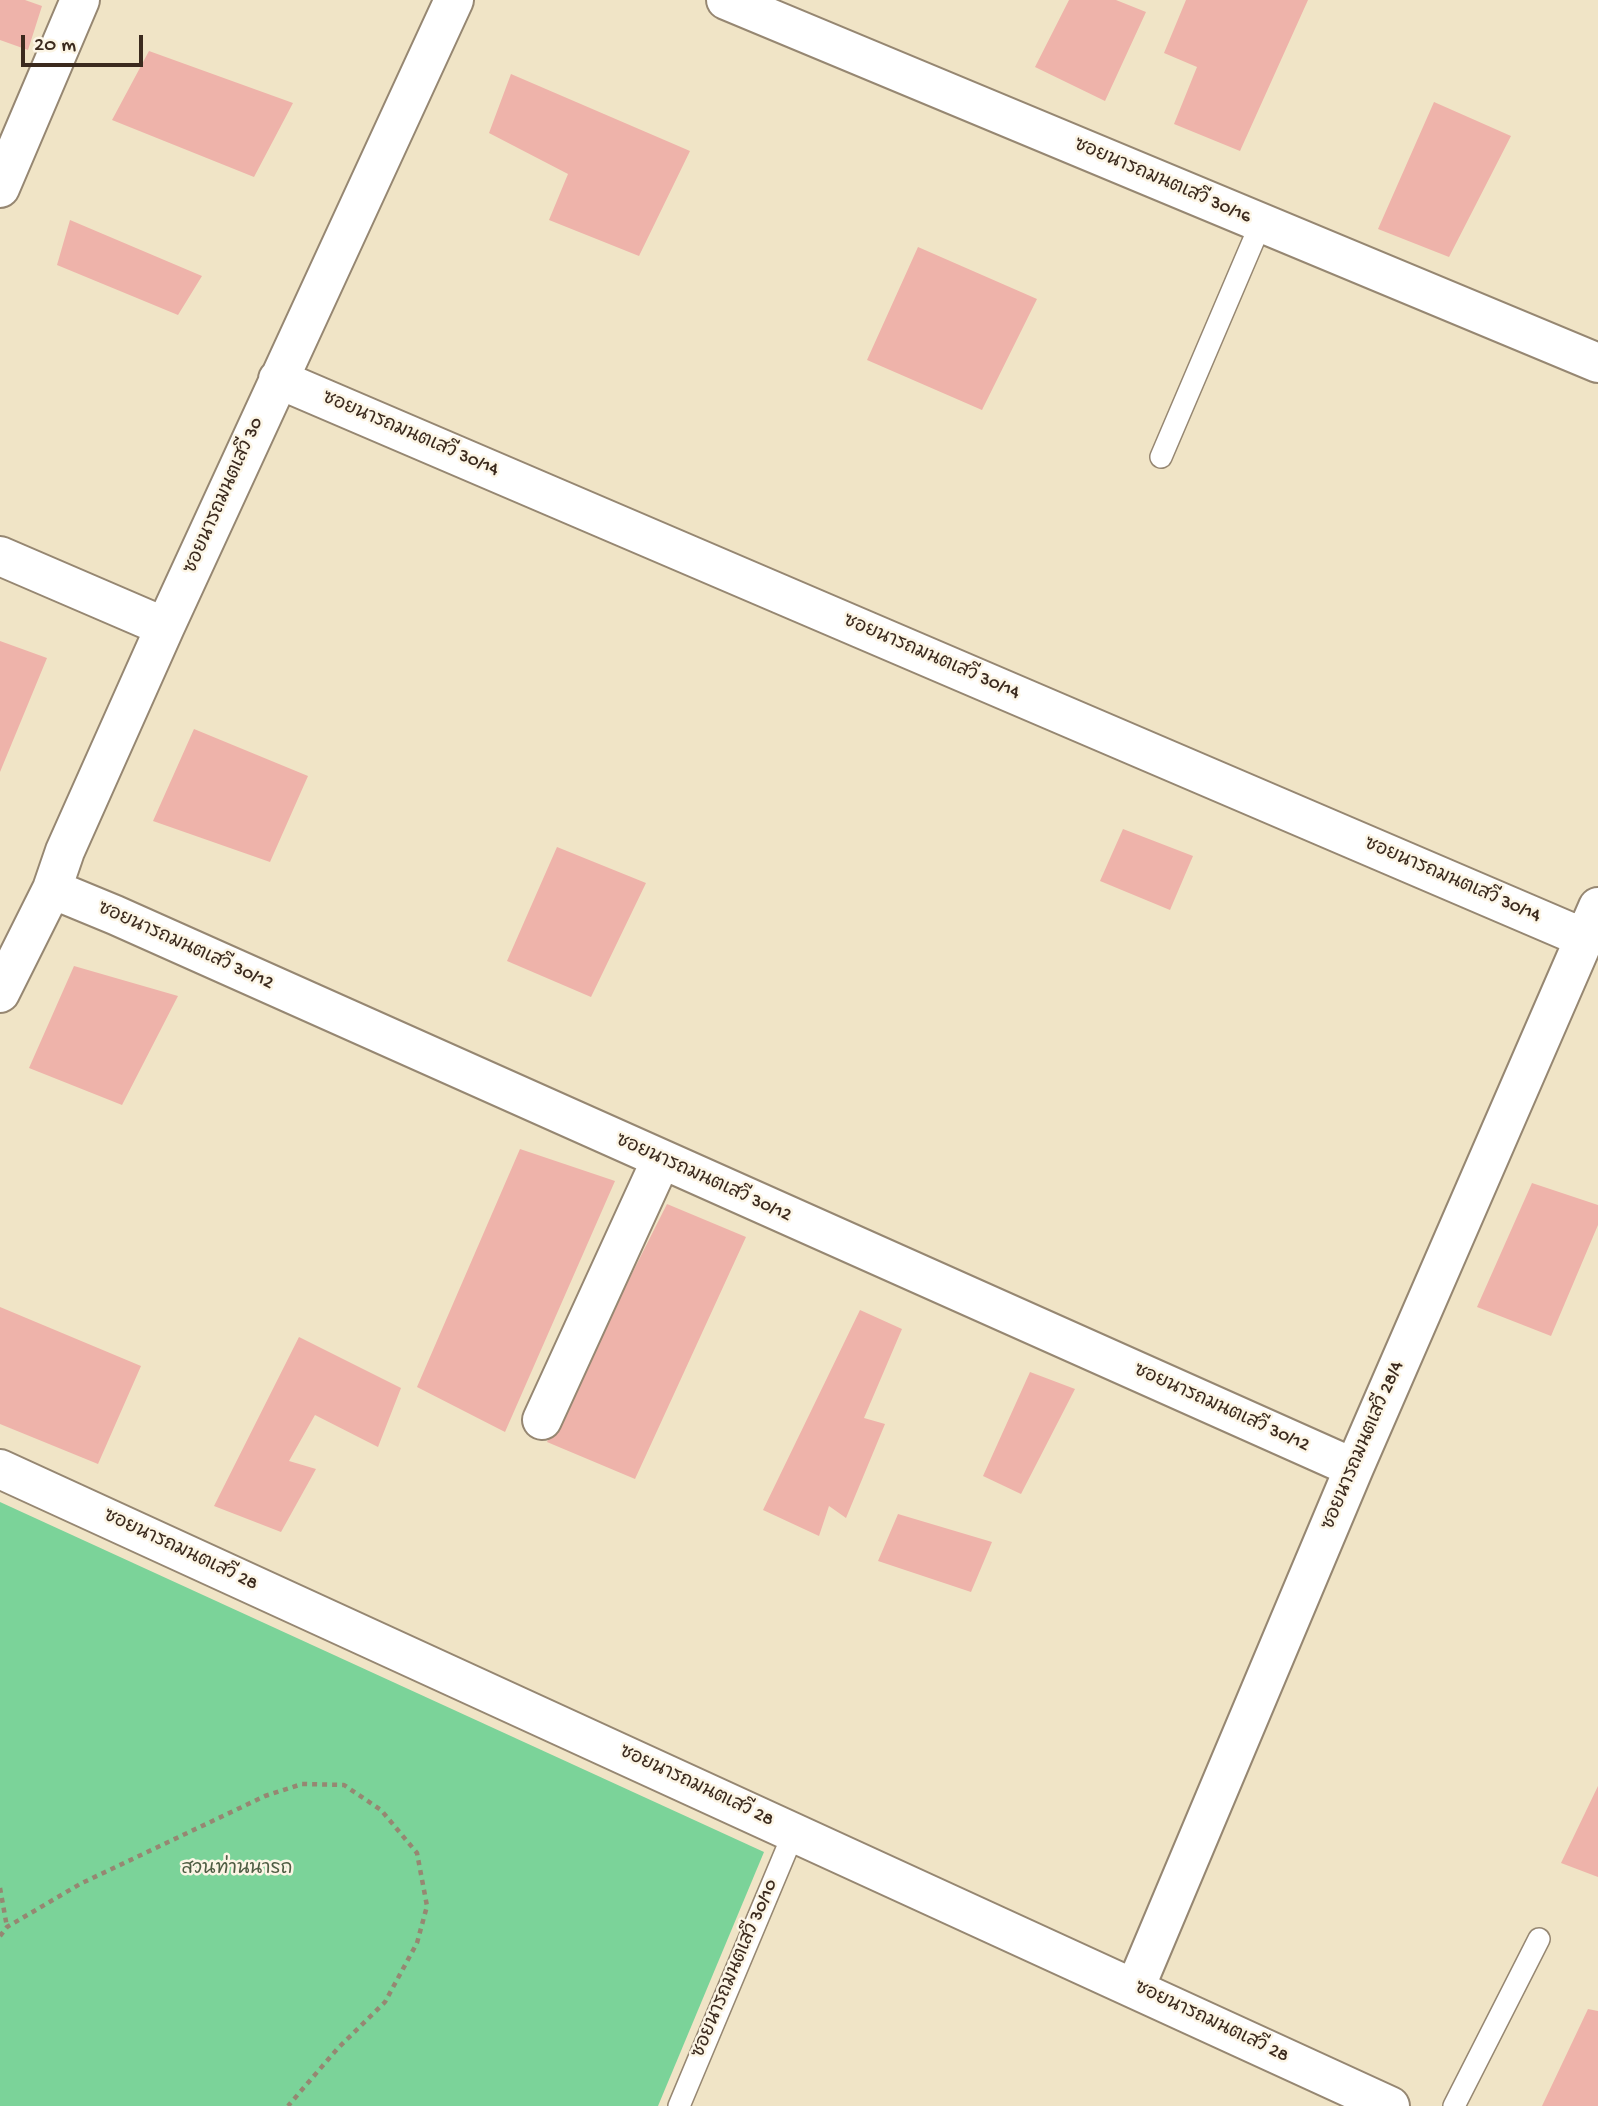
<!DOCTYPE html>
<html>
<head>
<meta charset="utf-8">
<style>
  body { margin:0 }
  #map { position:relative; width:1598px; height:2106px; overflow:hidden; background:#f0e4c6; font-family:"Gochi Hand",sans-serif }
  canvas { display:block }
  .scale { position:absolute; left:21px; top:35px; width:122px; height:32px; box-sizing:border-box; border:4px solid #3b2a1e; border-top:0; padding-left:9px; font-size:21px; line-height:24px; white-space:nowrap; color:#3b2a1e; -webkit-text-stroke:5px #fcf5e5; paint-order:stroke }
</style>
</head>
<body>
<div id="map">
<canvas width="1598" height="2106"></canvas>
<div class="scale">20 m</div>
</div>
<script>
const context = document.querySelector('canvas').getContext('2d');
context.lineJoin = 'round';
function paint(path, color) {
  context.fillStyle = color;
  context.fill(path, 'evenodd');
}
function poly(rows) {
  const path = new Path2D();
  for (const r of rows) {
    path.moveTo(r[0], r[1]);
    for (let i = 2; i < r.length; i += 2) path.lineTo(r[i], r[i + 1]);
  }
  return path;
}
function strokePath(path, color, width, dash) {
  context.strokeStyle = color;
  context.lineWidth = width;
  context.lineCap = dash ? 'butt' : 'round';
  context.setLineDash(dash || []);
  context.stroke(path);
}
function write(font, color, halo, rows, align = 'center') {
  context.font = font + ' "Gochi Hand","Playpen Sans Thai",sans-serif';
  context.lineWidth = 5;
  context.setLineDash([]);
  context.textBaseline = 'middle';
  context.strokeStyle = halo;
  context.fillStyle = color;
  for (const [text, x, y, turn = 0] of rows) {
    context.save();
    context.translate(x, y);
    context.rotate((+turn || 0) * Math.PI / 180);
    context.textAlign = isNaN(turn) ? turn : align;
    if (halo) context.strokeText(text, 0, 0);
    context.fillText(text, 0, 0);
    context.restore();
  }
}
paint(poly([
  [0,1502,764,1852,658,2106,0,2106]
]), '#7bd399');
paint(poly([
  [0,0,25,0,42,6,28,50,0,40],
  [1069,0,1116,0,1146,12,1105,101,1035,67],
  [1186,0,1308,0,1240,151,1174,124,1197,67,1164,53],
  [149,51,293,103,254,177,112,120],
  [511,74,690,151,639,256,549,220,568,174,489,133],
  [1434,102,1511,136,1449,257,1378,229],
  [70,220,202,276,178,315,57,265],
  [918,247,1037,299,982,410,867,360],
  [0,641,47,658,0,772],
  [194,729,308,776,270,862,153,821],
  [1123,829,1193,856,1170,910,1100,881],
  [557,847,646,883,591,997,507,961],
  [74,966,178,996,122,1105,29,1068],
  [520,1149,615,1181,505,1432,417,1387],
  [1532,1183,1598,1205,1598,1225,1551,1336,1477,1307],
  [667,1204,746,1237,635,1479,547,1442],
  [0,1307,141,1366,98,1464,0,1424],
  [860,1310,902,1329,864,1418,885,1424,846,1518,829,1506,819,1536,763,1510],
  [299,1337,401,1388,378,1447,315,1415,289,1461,316,1469,281,1532,214,1506],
  [1030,1372,1075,1389,1021,1494,983,1476],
  [898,1514,992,1542,971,1592,878,1561],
  [1598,1786,1598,1877,1561,1863],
  [1588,2009,1598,2011,1598,2106,1542,2106]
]), '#eeb3aa');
const lane = poly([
  [1161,457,1261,223],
  [679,2106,794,1832],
  [1454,2106,1539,1939]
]);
const street = poly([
  [726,0,1598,363],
  [0,188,80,0],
  [278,379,1584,938],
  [0,556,165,627],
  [52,889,115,915,1354,1468],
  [0,993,52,889,65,851,165,627,454,0],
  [542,1420,661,1160],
  [0,1469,1390,2106],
  [1135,1988,1354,1468,1598,907]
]);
strokePath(lane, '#968772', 24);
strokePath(street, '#968772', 42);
strokePath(poly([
  [0,1888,7,1927],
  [0,1936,7,1927,80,1884,265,1796,302,1784,344,1785,381,1810,417,1853,427,1906,417,1943,385,2002,338,2048,288,2106]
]), '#968772', 4.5, [5, 5]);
strokePath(lane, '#fff', 21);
strokePath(street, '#fff', 38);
write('19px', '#3b2a1e', '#fcf5e5', [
  ["ซอยนารถมนตเสวี 30/16",1162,182,23],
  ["ซอยนารถมนตเสวี 30/14",410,435,23],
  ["ซอยนารถมนตเสวี 30",225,496,-66],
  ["ซอยนารถมนตเสวี 30/14",931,658,23],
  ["ซอยนารถมนตเสวี 30/14",1452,881,23],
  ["ซอยนารถมนตเสวี 30/12",185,947,24],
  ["ซอยนารถมนตเสวี 30/12",703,1179,24],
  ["ซอยนารถมนตเสวี 30/12",1221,1409,24],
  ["ซอยนารถมนตเสวี 28/4",1364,1446,-67],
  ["ซอยนารถมนตเสวี 28",180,1551,25],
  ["ซอยนารถมนตเสวี 28",696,1787,25],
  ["ซอยนารถมนตเสวี 30/10",736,1969,-67],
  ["ซอยนารถมนตเสวี 28",1211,2023,25]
]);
write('19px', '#4e5d43', '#fcf5e5', [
  ["สวนท่านนารถ",237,1870]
]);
</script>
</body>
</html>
